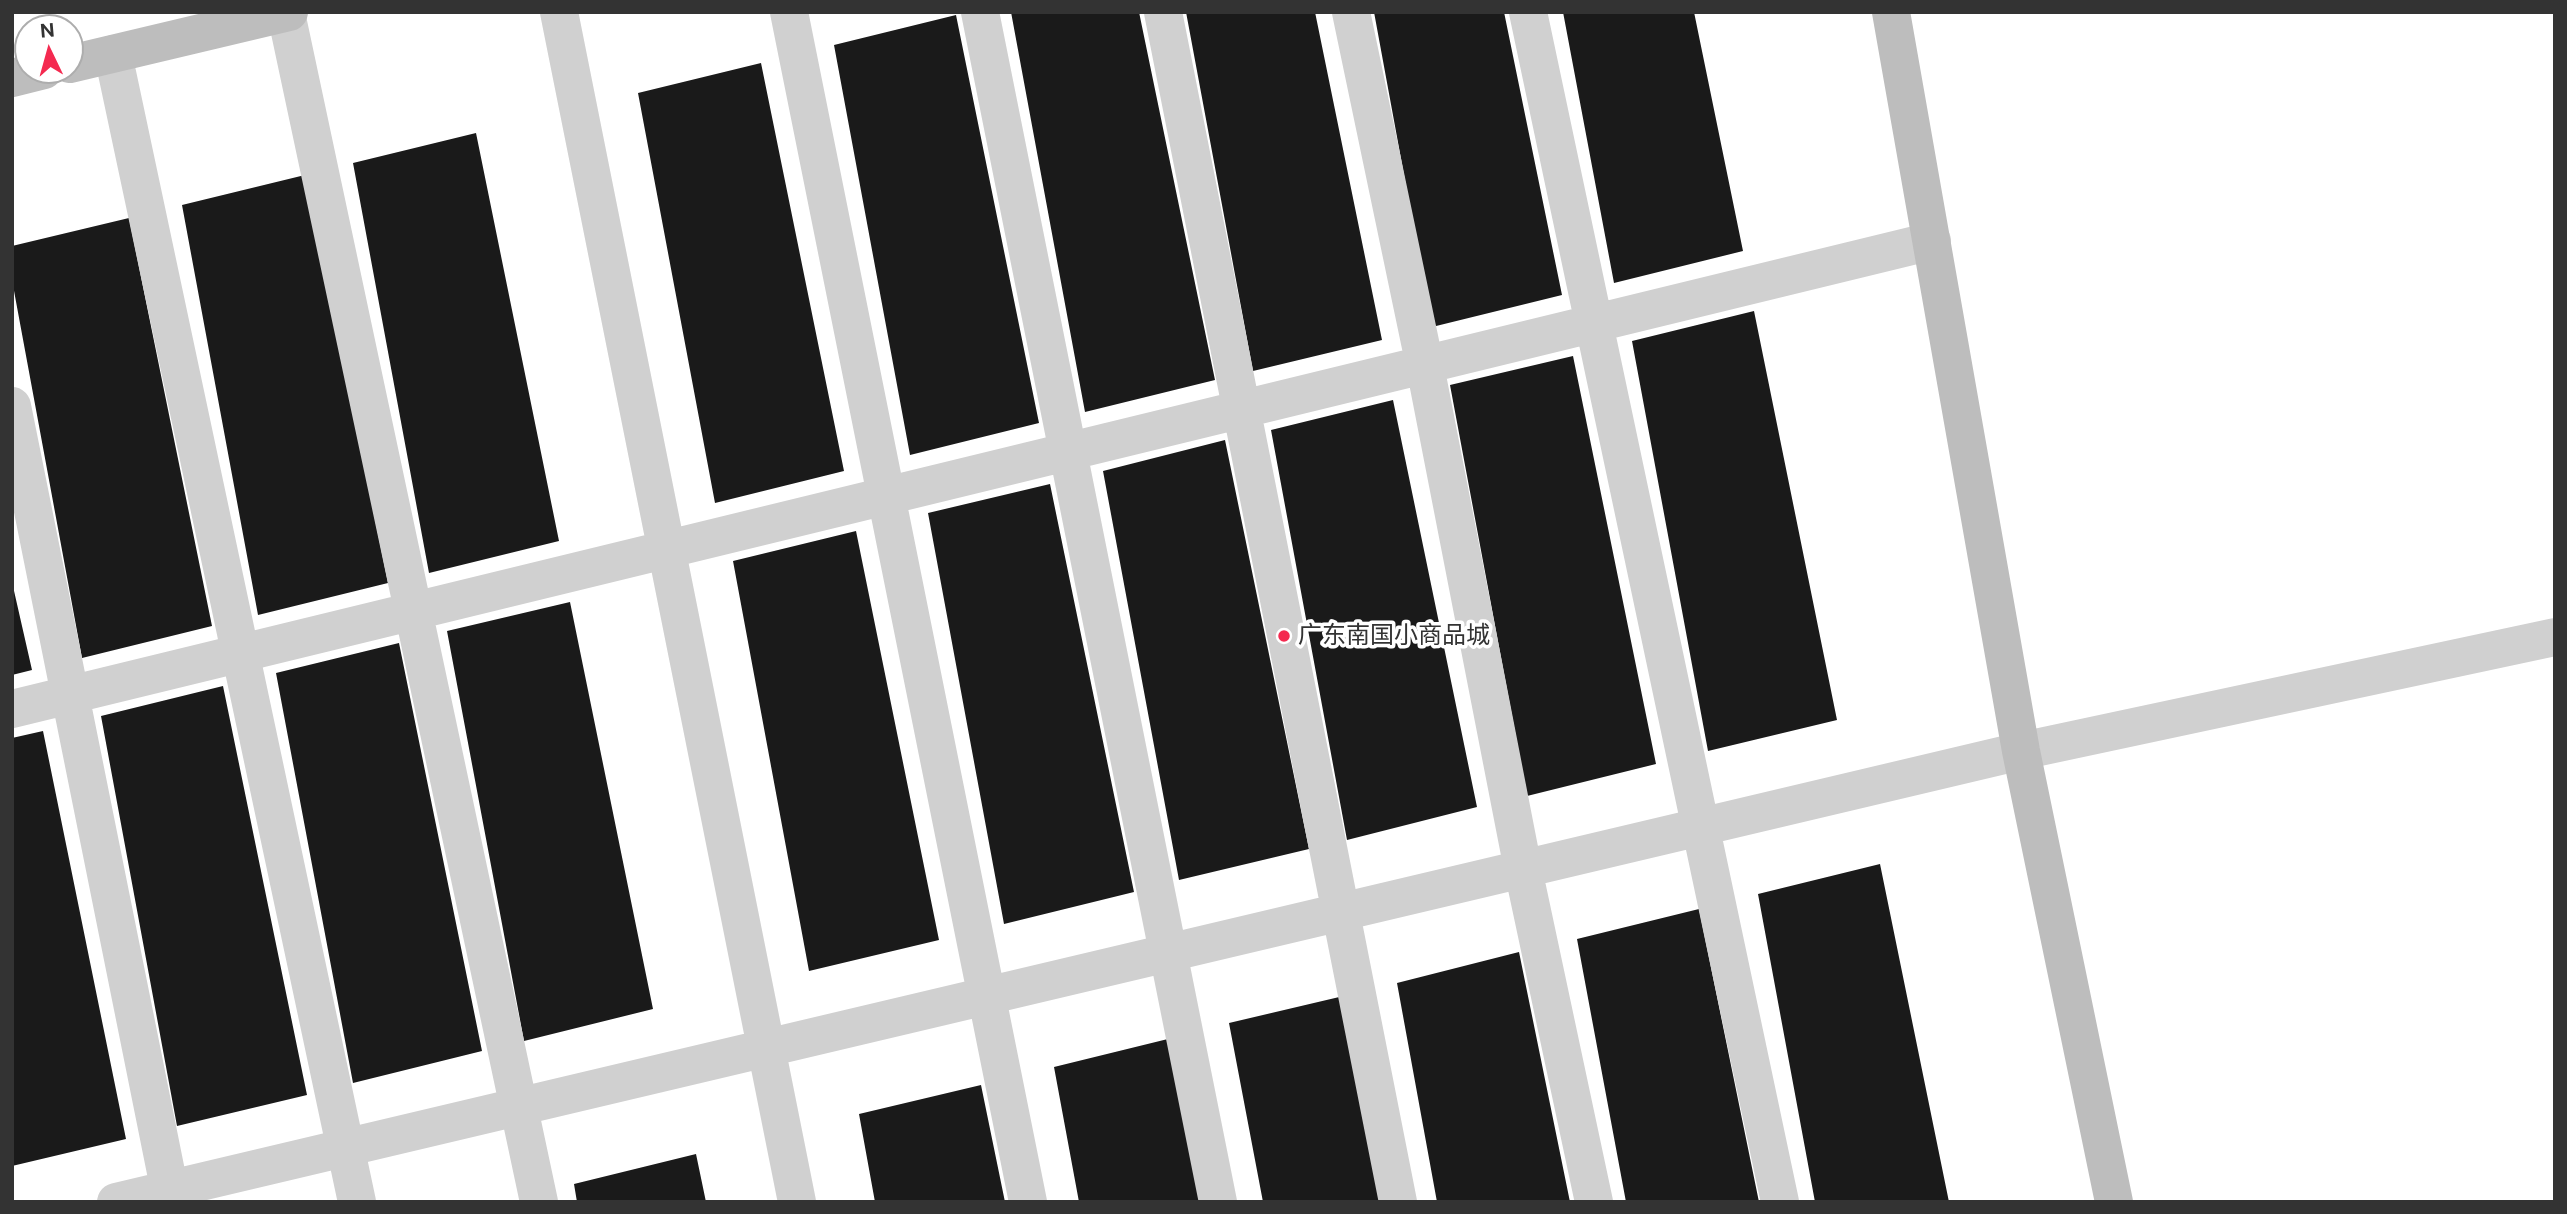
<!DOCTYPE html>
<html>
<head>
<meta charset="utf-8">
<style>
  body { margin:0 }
  #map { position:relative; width:2567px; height:1214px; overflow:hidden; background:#fff; font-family:"Public Sans",sans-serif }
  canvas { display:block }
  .frame { position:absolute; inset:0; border:14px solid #333; pointer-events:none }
  .north { position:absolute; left:14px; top:14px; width:70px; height:70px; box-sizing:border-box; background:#fff; border:2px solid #adadad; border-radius:50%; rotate:355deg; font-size:19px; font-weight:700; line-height:28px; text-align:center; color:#333 }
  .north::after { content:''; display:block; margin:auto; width:24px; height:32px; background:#f42a50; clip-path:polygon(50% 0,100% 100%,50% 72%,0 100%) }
</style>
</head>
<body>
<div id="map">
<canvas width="2567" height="1214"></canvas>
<div class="frame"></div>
<div class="north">N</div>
</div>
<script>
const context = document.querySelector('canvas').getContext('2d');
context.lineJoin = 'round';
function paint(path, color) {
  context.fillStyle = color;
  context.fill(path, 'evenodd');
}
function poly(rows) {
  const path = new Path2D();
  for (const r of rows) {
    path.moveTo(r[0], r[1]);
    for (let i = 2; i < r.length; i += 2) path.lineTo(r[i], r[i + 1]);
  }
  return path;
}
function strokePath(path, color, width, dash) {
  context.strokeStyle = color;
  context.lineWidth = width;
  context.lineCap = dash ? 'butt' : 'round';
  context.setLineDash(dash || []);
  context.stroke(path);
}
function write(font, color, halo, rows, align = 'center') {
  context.font = font + ' "Public Sans","Noto Sans SC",sans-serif';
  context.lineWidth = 7;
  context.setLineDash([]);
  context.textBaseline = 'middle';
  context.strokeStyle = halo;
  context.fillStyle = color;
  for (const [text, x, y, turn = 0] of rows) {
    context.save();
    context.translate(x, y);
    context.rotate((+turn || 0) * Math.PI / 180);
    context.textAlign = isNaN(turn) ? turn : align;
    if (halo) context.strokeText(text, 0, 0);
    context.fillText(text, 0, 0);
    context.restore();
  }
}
paint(poly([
  [1011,12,1139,12,1215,380,1085,412],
  [1186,12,1315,12,1382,340,1253,371],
  [1374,12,1504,12,1562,295,1432,327],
  [1563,12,1694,12,1743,251,1614,283],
  [956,15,1039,423,910,455,834,45],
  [761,63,844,471,715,503,638,93],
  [476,133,559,541,429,573,353,163],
  [305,175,388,583,258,615,182,205],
  [129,218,212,626,82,658,12,280,12,246],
  [1754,311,1837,720,1708,751,1632,341],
  [1573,356,1656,764,1527,796,1450,385],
  [1393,400,1477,807,1347,840,1271,430],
  [1225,440,1309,849,1179,880,1103,471],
  [1050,484,1134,892,1004,924,928,513],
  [856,531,939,940,809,971,733,561],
  [12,582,32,670,12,675],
  [570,602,653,1009,524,1041,447,631],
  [399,643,482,1051,353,1083,276,673],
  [223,686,307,1095,177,1126,101,716],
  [43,731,126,1139,12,1166,12,738],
  [1880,864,1949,1202,1815,1202,1758,894],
  [1699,909,1759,1202,1626,1202,1577,939],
  [1519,952,1570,1202,1437,1202,1397,983],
  [1352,994,1394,1202,1263,1202,1229,1023],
  [1176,1037,1210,1202,1079,1202,1054,1067],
  [981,1085,1005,1202,875,1202,859,1114],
  [696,1154,706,1202,577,1202,574,1184]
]), '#1a1a1a');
strokePath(poly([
  [559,12,797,1202],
  [789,12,1028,1202],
  [980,12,1218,1202],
  [1163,12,1398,1202],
  [1351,12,1425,366,1523,869,1594,1202],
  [1528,12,1780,1202],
  [286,13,539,1202],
  [113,54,357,1202],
  [12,406,172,1202],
  [12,709,1932,241],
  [116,1202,2021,751,2555,637]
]), '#d0d0d0', 38);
strokePath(poly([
  [1891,12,2021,751,2114,1202],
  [70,64,289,12],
  [12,78,44,70]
]), '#bdbdbd', 38);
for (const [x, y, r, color] of [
  [1284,636,7,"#f42a50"]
]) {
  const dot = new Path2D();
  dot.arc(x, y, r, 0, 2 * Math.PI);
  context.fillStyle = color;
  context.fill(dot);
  strokePath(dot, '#fff', 2.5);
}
write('24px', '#333', '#fff', [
  ["广东南国小商品城",1298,636]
], 'left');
</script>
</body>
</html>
